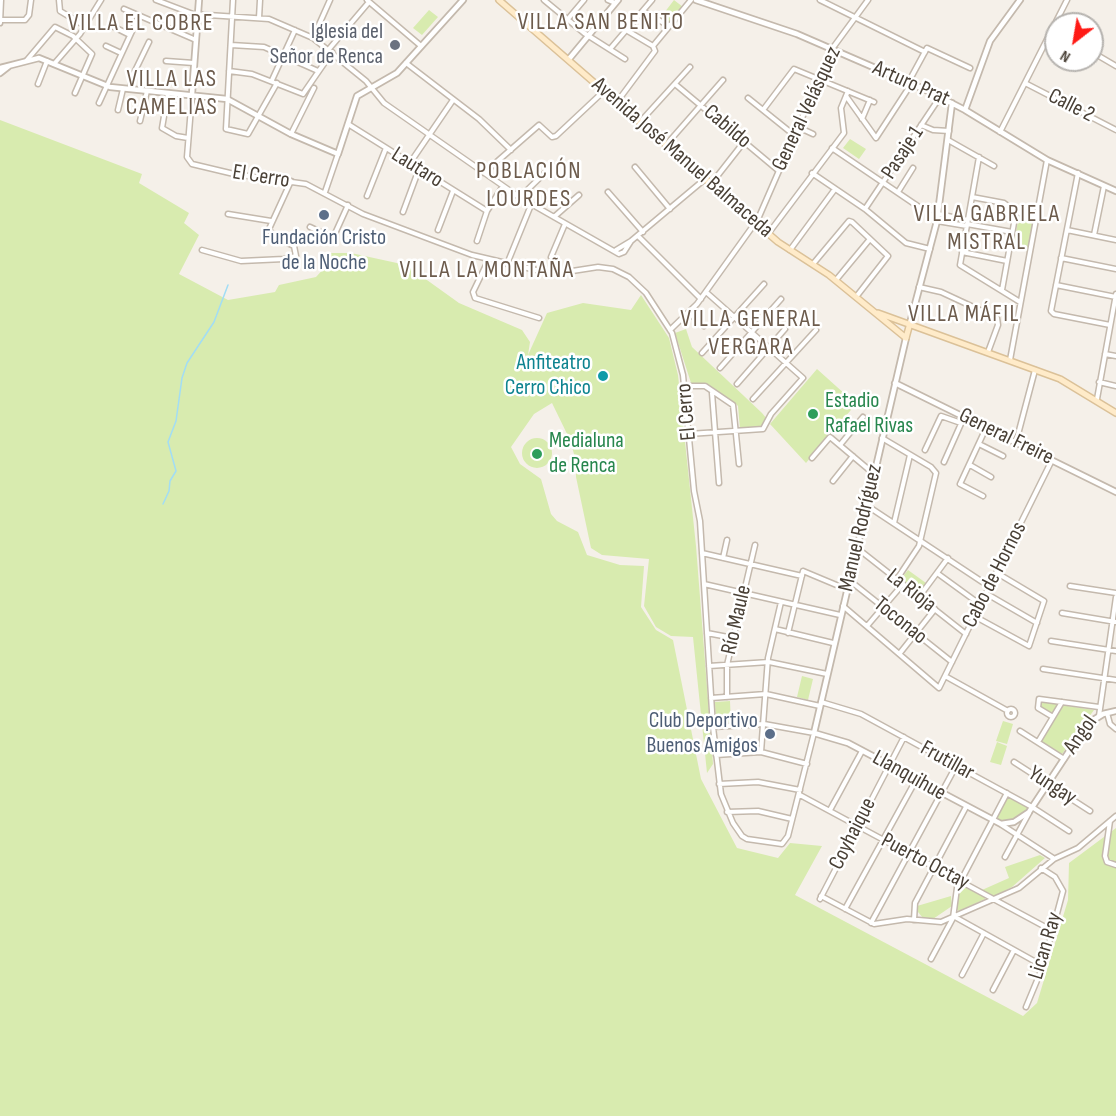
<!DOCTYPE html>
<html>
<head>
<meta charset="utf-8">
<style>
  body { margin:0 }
  #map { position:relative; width:1116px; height:1116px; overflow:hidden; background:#f5f0e9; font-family:"Sofia Sans Condensed",sans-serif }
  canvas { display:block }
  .north { position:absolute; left:1044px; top:12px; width:60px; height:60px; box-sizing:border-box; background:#fff; border:2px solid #b6b3af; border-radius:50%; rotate:211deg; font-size:16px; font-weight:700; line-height:24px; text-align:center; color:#494036 }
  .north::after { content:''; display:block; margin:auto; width:21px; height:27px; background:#ff1b16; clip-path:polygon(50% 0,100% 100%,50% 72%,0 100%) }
</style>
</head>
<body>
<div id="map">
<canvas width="1116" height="1116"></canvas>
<div class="north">N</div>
</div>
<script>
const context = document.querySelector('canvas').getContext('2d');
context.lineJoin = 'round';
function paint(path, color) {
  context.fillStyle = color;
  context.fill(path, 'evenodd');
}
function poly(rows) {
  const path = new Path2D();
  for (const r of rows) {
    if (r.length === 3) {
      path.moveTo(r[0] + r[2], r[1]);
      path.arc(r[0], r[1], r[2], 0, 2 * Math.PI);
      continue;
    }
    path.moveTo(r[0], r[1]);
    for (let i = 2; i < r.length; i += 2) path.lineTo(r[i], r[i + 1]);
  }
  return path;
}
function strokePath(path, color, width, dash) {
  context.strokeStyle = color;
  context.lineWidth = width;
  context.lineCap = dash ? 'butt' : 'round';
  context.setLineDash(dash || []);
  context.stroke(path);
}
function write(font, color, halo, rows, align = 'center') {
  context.font = font + ' "Sofia Sans Condensed",sans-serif';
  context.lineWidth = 5;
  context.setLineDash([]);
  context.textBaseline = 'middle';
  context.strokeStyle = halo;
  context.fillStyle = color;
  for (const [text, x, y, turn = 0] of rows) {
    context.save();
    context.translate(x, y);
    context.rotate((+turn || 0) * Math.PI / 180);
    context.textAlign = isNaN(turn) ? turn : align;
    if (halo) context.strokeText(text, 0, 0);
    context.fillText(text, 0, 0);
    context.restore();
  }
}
paint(poly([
  [674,0,683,7,669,24,661,17],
  [429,10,438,17,422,35,413,28],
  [0,120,142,174,139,183,189,213,184,223,199,235,179,274,228,300,275,292,279,285,316,277,326,266,326,253,351,253,406,265,459,303,522,330,530,342,528,355,547,313,583,303,631,310,641,295,669,338,678,375,696,546,713,764,707,773,693,637,671,636,656,627,644,606,649,559,602,555,591,548,576,477,576,461,570,440,552,403,534,414,511,447,520,464,541,479,551,514,557,521,578,532,587,555,620,565,644,566,641,607,656,630,673,640,701,779,737,848,778,858,790,843,822,846,795,895,1023,1016,1037,1003,1068,900,1069,863,1116,828,1116,1116,0,1116],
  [850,139,866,149,859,159,843,148],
  [1019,216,1034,218,1028,251,1013,248],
  [686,329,692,347,762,413,767,419,764,427,740,429,738,406,734,402,711,391,708,384,691,383,675,333],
  [817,369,856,404,806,463,770,424],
  [537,453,15],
  [908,570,926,583,919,594,900,580],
  [802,676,813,679,808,700,797,697],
  [730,701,731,724,716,725,715,702],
  [1042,702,1094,710,1062,754,1041,741,1056,717,1041,708],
  [1003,721,1013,724,1007,744,996,741],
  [997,742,1007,746,1001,765,990,762],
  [1008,796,1029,808,1015,820,1001,822,996,819],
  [1040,855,1045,858,1012,887,993,897,982,890,1009,878,1005,867],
  [961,885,985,897,985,899,959,911,956,909,958,890],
  [951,896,952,906,933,919,923,918,918,912,917,906]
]), '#d8ebaf');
strokePath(poly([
  [163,504,169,491,170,481,176,471,168,442,176,421,182,378,187,363,214,322,228,285]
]), '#a2ddf5', 1.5);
const minor = poly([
  [59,0,60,11,85,26],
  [156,0,193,14,269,19,313,38,366,81,384,103,519,197,619,254,624,252,631,241],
  [233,0,226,129,248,134,277,83],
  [367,0,421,46],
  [544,0,584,33,625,59],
  [608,0,615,3],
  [820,0,925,52],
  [124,9,196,40],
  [643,11,669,26],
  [259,18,260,0],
  [0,20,25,20,29,15,31,0],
  [567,20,584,0],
  [0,23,1,0],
  [114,27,130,35],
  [626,30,653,46],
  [313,38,330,0],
  [231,45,264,47,318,71],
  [106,46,121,53],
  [329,49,369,2],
  [610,49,652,0],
  [1092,52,1116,66],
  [27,60,55,27,73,36,92,54,75,93],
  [166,61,194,63],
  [406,63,479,119,511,150],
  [54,64,80,34,101,0],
  [229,71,252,74,303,94,332,52],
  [272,80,295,30],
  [1025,83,1116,130],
  [38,84,47,61],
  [675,84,779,171],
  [130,89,132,77,149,42],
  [168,93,162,128,176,136,188,138],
  [192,95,187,157,192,164,234,174,306,184,363,214,472,255,553,274,598,267,613,269,629,277,646,293,672,333,683,375,694,491,700,521,713,727,721,794,733,823,742,836,747,839,782,844,788,836,814,733,764,724,713,727],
  [846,96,876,138,908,89,908,83,927,48,970,68],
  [748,98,794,135],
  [617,102,655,51,653,46,691,0],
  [99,103,139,16],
  [118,110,123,89],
  [763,110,794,69,874,102],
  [862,119,870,100],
  [140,121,147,91],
  [640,122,690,67],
  [348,124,487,211],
  [921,125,933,130,949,131],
  [798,127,813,134],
  [1000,132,1067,0],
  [291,134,314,88],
  [948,140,994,166],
  [666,145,723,80],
  [832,148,919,207,938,211],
  [979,157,960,265,1020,302],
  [410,163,453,100],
  [635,167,670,209],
  [484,173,539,125,552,137,556,136,604,91],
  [812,173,865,209,906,243,930,249],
  [1078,173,1051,311,1054,314,1110,325],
  [711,184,744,142],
  [325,192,338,154],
  [608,192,643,232],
  [898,192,913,168],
  [367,196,386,148],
  [520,197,552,166],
  [972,197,1004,203,1016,212,1037,217],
  [865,209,940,97],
  [403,212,419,169],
  [228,214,271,221],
  [938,214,967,220],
  [554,217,579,195],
  [937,221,967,226],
  [967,224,1012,232],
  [310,227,333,238,348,205],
  [438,230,453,191],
  [1067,230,1116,240],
  [768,234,844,133,841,108,848,91],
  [1094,235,1104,186],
  [638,236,701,299],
  [477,241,487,211,503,186],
  [202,250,241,261,284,259,296,256,294,246,274,237,269,229,291,181],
  [616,250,631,241,705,179],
  [790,250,835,189],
  [962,252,1007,261],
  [551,257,565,224],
  [1061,258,1116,269],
  [489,259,473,292,475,298,539,318],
  [507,264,531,205],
  [813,264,849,221,852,222,888,256,856,297],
  [836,280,870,239],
  [1056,285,1116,297],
  [919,287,941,292,997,318,998,325,988,352],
  [1002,290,1016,212],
  [689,313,704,326],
  [670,330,697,304,758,219,832,49,868,0],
  [702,353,764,284],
  [1105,354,1116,356],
  [1010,360,1047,160],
  [720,368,781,299],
  [1099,382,1116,386],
  [737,384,785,329],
  [685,386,705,386,733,405,739,464],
  [712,393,719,483],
  [753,399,816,330],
  [1097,399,1116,294],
  [689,434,763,429,771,414,803,378,706,292],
  [882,438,931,467,936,473,919,546,897,579],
  [1016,442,1035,370],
  [979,444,1003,456],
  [840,445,863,417],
  [925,450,941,416,961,423],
  [812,458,830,437,874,474],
  [944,462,964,417],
  [970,465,991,477],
  [833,481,853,456],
  [983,496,960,484,986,428],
  [866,505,990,587],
  [894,523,910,455],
  [857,548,966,634],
  [702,553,802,576],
  [723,558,727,540],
  [937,573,981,605],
  [849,580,952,662],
  [704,584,840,615],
  [1070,586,1116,593],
  [987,594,1037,623],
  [919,597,948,558],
  [843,606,939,688,1052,460],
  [1062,613,1116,622],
  [974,616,1029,646,1044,601,997,573],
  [867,626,903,584],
  [775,629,833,643],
  [707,633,733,638],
  [788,633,803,571,846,589],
  [1051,641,1116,651],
  [900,653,935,609],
  [709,666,769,662,827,674],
  [1043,669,1116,680],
  [945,676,1008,711],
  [727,697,727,665,755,545],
  [711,698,766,694,820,706],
  [821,702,861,714,1032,807,1069,831],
  [1011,713,4],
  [1107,713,1110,724,1116,729],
  [1099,716,1116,597],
  [1053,717,1038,708,1039,699,1099,707],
  [1020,731,1064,759],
  [1038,742,1062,702],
  [761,752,768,658,781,602],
  [716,755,761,752,807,764],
  [1014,762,1090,811],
  [719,784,758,782,800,790],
  [800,795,1051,930],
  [830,810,862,751],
  [727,812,758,811,792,819],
  [1110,821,1105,856,1107,862,1116,865],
  [1002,825,1053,858],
  [1005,857,1029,813],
  [821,896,874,924,907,919,941,922,1019,888,1054,859,1078,848,1116,816],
  [820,899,904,737],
  [845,909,916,780],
  [955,917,1043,966],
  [914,920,915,903,966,807],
  [871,923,956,766],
  [931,959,953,918,957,888,1007,793],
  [962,975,984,933],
  [993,990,1014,950],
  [1026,1007,1043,966,1063,891,1055,877,1041,868]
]);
const tertiary = poly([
  [696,0,797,34,926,90,965,110,1047,160,1116,191],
  [569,59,618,0],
  [0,68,39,58,110,87,227,99,291,134,338,154,357,96,397,73,463,0],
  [0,73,9,66],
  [192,94,199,0],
  [965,110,990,41,1020,0],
  [910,323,937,221,952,103],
  [906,338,814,733,848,743,1001,824,1014,822,1029,812,1087,724,1103,714,1116,711],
  [895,383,1116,492]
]);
const secondary = poly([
  [499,0,778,242,829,275,906,338,910,323],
  [878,313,1060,379,1116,413]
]);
strokePath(minor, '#c4b9ad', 7);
strokePath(tertiary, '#c4b9ad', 8);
strokePath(secondary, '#dbc198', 8);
strokePath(minor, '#fff', 4);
strokePath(tertiary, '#fff', 4.5);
strokePath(secondary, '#ffebc9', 5);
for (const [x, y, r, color] of [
  [395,45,6,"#6b7280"],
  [324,215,6,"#5c6f8a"],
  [603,376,6,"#0f9aa8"],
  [813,414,6,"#2e9e5b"],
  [537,454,6,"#2e9e5b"],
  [770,734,6,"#5c6f8a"]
]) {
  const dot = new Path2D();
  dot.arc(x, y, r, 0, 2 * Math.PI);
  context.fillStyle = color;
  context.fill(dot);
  strokePath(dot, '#fff', 2);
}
write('22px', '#5b616d', '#fff', [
  ["Iglesia del",383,32],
  ["Señor de Renca",383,57]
], 'right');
write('22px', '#494036', '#fff', [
  ["Arturo Prat",911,84,24],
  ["Calle 2",1071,106,27],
  ["General Velásquez",807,109,-65],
  ["Cabildo",727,127,40],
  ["Pasaje 1",903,153,-57],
  ["Avenida José Manuel Balmaceda",682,158,41],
  ["Lautaro",417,168,32],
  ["El Cerro",261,177,9],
  ["El Cerro",687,412,-95],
  ["General Freire",1006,437,26],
  ["Manuel Rodríguez",861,528,-77],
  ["Cabo de Hornos",995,575,-63],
  ["La Rioja",911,591,38],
  ["Río Maule",737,620,-77],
  ["Toconao",900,621,39],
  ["Angol",1081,735,-55],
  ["Frutillar",947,761,29],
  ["Llanquihue",909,776,29],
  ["Yungay",1052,786,33],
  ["Coyhaique",853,834,-63],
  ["Puerto Octay",925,862,28],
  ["Lican Ray",1046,946,-73]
]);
write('22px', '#4e5e75', '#fff', [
  ["Fundación Cristo",324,238],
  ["de la Noche",324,263],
  ["Club Deportivo",758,721,"right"],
  ["Buenos Amigos",758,746,"right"]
]);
write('22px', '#0d838f', '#fff', [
  ["Anfiteatro",591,363],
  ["Cerro Chico",591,388]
], 'right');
write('22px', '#27864d', '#fff', [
  ["Estadio",825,401],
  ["Rafael Rivas",825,426],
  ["Medialuna",549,441],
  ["de Renca",549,466]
], 'left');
context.letterSpacing = '1.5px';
write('24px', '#6d5c4d', '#fff', [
  ["VILLA SAN BENITO",601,23],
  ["VILLA EL COBRE",141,24],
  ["VILLA LAS",172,80],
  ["CAMELIAS",172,108],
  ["POBLACIÓN",529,172],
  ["LOURDES",529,200],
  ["VILLA GABRIELA",987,215],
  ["MISTRAL",987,243],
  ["VILLA LA MONTAÑA",487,271],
  ["VILLA MÁFIL",964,315],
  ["VILLA GENERAL",751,320],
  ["VERGARA",751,348]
]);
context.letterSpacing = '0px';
</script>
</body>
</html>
